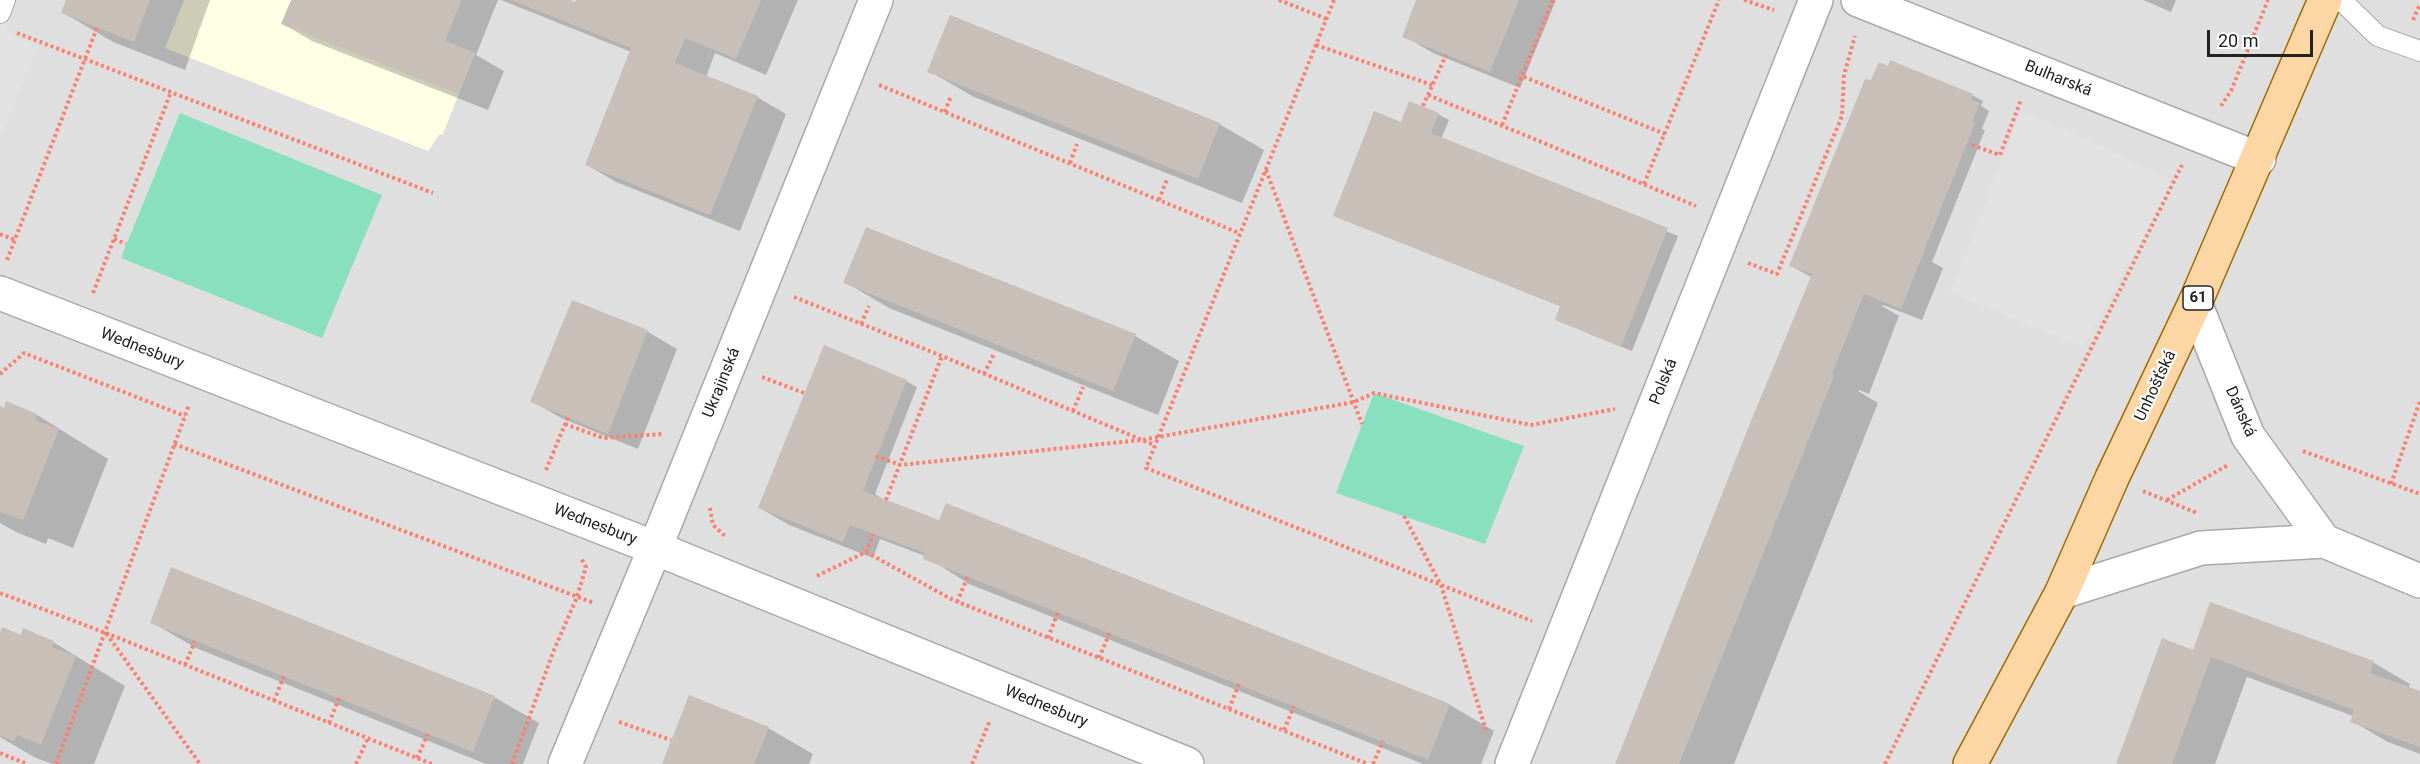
<!DOCTYPE html>
<html>
<head>
<meta charset="utf-8">
<style>
  body { margin:0 }
  #map { position:relative; width:2420px; height:764px; overflow:hidden; background:#f2efe9; font-family:Roboto,sans-serif }
  canvas { display:block }
  .scale { position:absolute; left:2207px; top:30px; width:106px; height:27px; box-sizing:border-box; border:3px solid #222; border-top:0; padding-left:8px; font-size:18px; line-height:21px; white-space:nowrap; color:#222; -webkit-text-stroke:4px #fff; paint-order:stroke }
</style>
</head>
<body>
<div id="map">
<canvas width="2420" height="764"></canvas>
<div class="scale">20 m</div>
</div>
<script>
const context = document.querySelector('canvas').getContext('2d');
context.lineJoin = 'round';
function paint(path, color) {
  context.fillStyle = color;
  context.fill(path, 'evenodd');
}
function poly(rows) {
  const path = new Path2D();
  for (const r of rows) {
    path.moveTo(r[0], r[1]);
    for (let i = 2; i < r.length; i += 2) path.lineTo(r[i], r[i + 1]);
  }
  return path;
}
function strokePath(path, color, width, dash) {
  context.strokeStyle = color;
  context.lineWidth = width;
  context.lineCap = dash ? 'butt' : 'round';
  context.setLineDash(dash || []);
  context.stroke(path);
}
function write(font, color, halo, rows, align = 'center') {
  context.font = font + ' Roboto,sans-serif';
  context.lineWidth = 4.5;
  context.setLineDash([]);
  context.textBaseline = 'middle';
  context.strokeStyle = halo;
  context.fillStyle = color;
  for (const [text, x, y, turn = 0] of rows) {
    context.save();
    context.translate(x, y);
    context.rotate((+turn || 0) * Math.PI / 180);
    context.textAlign = isNaN(turn) ? turn : align;
    if (halo) context.strokeText(text, 0, 0);
    context.fillText(text, 0, 0);
    context.restore();
  }
}
paint(poly([
  [0,0,2420,0,2420,764,0,764]
]), '#e0dfdf');
paint(poly([
  [184,0,461,0,445,41,475,53,443,134,439,135,428,151,165,48]
]), '#ffffe5');
paint(poly([
  [180,113,382,195,322,338,121,258],
  [1374,393,1524,446,1485,544,1336,493]
]), '#88e0be');
paint(poly([
  [0,0,8,32,17,38,38,46,0,139],
  [2022,110,2174,180,2083,347,1950,293]
]), '#e2e2e2');
paint(poly([
  [68,0,210,0,185,70,113,42,62,12],
  [292,0,498,0,476,55,504,71,488,110,312,41,283,24],
  [501,0,566,0,576,4,577,0,798,0,766,75,715,53,706,77,757,97,786,114,740,231,616,182,587,165,631,52],
  [1418,0,1556,0,1520,88,1433,53,1404,36],
  [2143,0,2176,0,2171,12],
  [929,71,1219,124,1264,150,1242,203,974,97],
  [1972,95,1983,101,1981,106,1989,111,1982,129,1985,130,1932,262,1943,268,1922,320,1883,305,1882,306,1899,316,1869,394,1859,390,1858,391,1878,403,1734,764,1617,764,1813,278,1791,266],
  [1438,114,1449,120,1441,139,1678,236,1632,351,1557,320,1562,307,1335,215,1402,124],
  [845,282,1135,336,1179,361,1158,415,889,308],
  [573,302,648,332,677,349,638,449,561,418,532,401],
  [906,381,917,387,875,494,887,502,939,522,946,505,1450,705,1494,731,1481,764,1423,764,969,584,925,556,880,539,873,558,789,525,760,508],
  [0,408,37,415,108,459,73,548,48,538,46,544,16,532,0,523],
  [2211,604,2374,663,2410,684,2408,689,2420,693,2420,754,2388,742,2352,721,2353,716,2247,677,2215,764,2117,764,2194,652],
  [151,622,494,697,539,723,523,764,486,764,196,648],
  [22,636,53,642,125,686,94,764,52,764,34,757,0,737,0,637],
  [768,728,813,754,809,764,663,764]
]), '#0003');
paint(poly([
  [66,0,150,0,134,42,61,13],
  [291,0,461,0,445,41,475,53,458,94,281,24],
  [511,0,570,0,575,2,576,0,761,0,736,59,685,38,675,63,758,96,710,215,585,165,631,48],
  [1416,0,1519,0,1490,72,1402,37],
  [950,15,1220,123,1198,179,927,72],
  [1890,60,1973,94,1971,100,1980,103,1972,122,1975,123,1901,309,1864,294,1832,374,1834,376,1679,764,1615,764,1749,426,1812,274,1789,266,1865,79,1871,80,1879,62,1888,66],
  [1409,101,1439,113,1431,133,1668,228,1621,347,1555,320,1560,306,1333,216,1374,111,1401,122],
  [866,227,1136,334,1113,391,843,283],
  [572,300,648,330,608,434,530,402],
  [824,345,907,380,863,491,939,520,946,503,1450,704,1428,760,923,559,925,553,850,525,843,542,758,508],
  [6,401,37,414,35,420,59,429,23,520,0,512,0,406,4,408],
  [171,567,495,696,473,752,150,623],
  [2210,602,2374,661,2370,673,2420,691,2420,747,2350,722,2354,710,2211,657,2172,764,2116,764,2162,638,2193,650],
  [2,627,21,635,23,628,54,641,52,647,76,656,41,745,17,735,14,741,0,736,0,633],
  [689,695,769,727,754,764,662,764]
]), '#c7bfb8');
const service = poly([
  [2341,0,2378,36,2420,51],
  [0,13,5,0]
]);
const minor = poly([
  [1858,0,2259,159],
  [0,293,655,548,1187,764],
  [2195,303,2248,436,2324,541],
  [2062,592,2201,548,2324,541,2420,581],
  [565,764,655,548,876,0],
  [1512,764,1816,0]
]);
const primary = poly([
  [1970,764,2062,592,2112,478,2195,303,2325,0]
]);
strokePath(service, '#a9a9a9', 22);
strokePath(minor, '#a9a9a9', 36);
strokePath(primary, '#a06b00', 36);
strokePath(poly([
  [1279,0,1327,19],
  [1334,0,1146,468,1532,621],
  [1553,0,1522,76,1665,134],
  [1744,0,1774,10],
  [2413,20,2420,4],
  [17,33,433,193],
  [1316,45,1432,85],
  [879,85,1239,233],
  [1428,95,1696,206],
  [1423,106,1446,55],
  [2221,106,2231,91,2268,0],
  [945,112,951,96],
  [1502,125,1522,76],
  [1972,145,2000,155,2021,100],
  [1070,163,1077,144],
  [1266,170,1362,424],
  [1644,184,1719,0],
  [1159,200,1167,179],
  [0,234,15,240],
  [114,239,126,244],
  [7,260,97,28],
  [1748,263,1777,274,1842,116,1844,75,1855,36],
  [93,293,171,92],
  [794,297,942,356,1154,445],
  [861,324,869,306],
  [0,374,24,353,185,416],
  [984,374,994,354],
  [762,377,804,393],
  [1073,411,1083,387],
  [565,424,603,438,663,434],
  [174,444,594,603],
  [2303,451,2420,494],
  [876,456,900,465,1141,440,1354,402,1374,393,1531,425,1615,409],
  [546,470,568,417],
  [2391,484,2420,401],
  [2143,491,2197,513],
  [886,500,942,356],
  [2167,500,2228,465],
  [710,508,713,525,725,536],
  [1404,516,1441,585,1486,730],
  [866,552,953,600,1368,764],
  [817,576,866,552,873,534],
  [0,593,106,633,200,764],
  [957,602,968,576],
  [106,633,432,764],
  [1048,638,1058,612],
  [1099,658,1110,632],
  [185,665,195,641],
  [274,701,284,676],
  [1229,709,1239,684],
  [619,722,671,740],
  [329,723,339,698],
  [1284,730,1294,706],
  [0,753,27,764],
  [417,758,428,734],
  [56,764,189,405],
  [356,764,368,738],
  [512,764,554,650,577,597,586,567,581,558],
  [972,764,990,720],
  [1373,764,1383,741],
  [1885,764,2182,165]
]), '#fa8072', 4, [3, 3]);
strokePath(service, '#fff', 20);
strokePath(minor, '#fff', 33);
strokePath(primary, '#fcd6a4', 33);
for (const [x, y, w] of [
  [2198,298,30]
]) {
  const box = new Path2D();
  box.roundRect(x - w / 2, y - 12, w, 24, 4.5);
  context.fillStyle = '#fff';
  context.fill(box);
  strokePath(box, '#222', 1.5);
}
write('bold 15px', '#222', null, [
  ["61",2198,298]
]);
write('16px', '#222', '#fff', [
  ["Bulharská",2058,79,22],
  ["Wednesbury",142,349,21],
  ["Polská",1664,382,-68],
  ["Ukrajinská",722,383,-68],
  ["Unhošťská",2156,386,-65],
  ["Dánská",2240,412,66],
  ["Wednesbury",595,525,21],
  ["Wednesbury",1046,707,22]
]);
</script>
</body>
</html>
